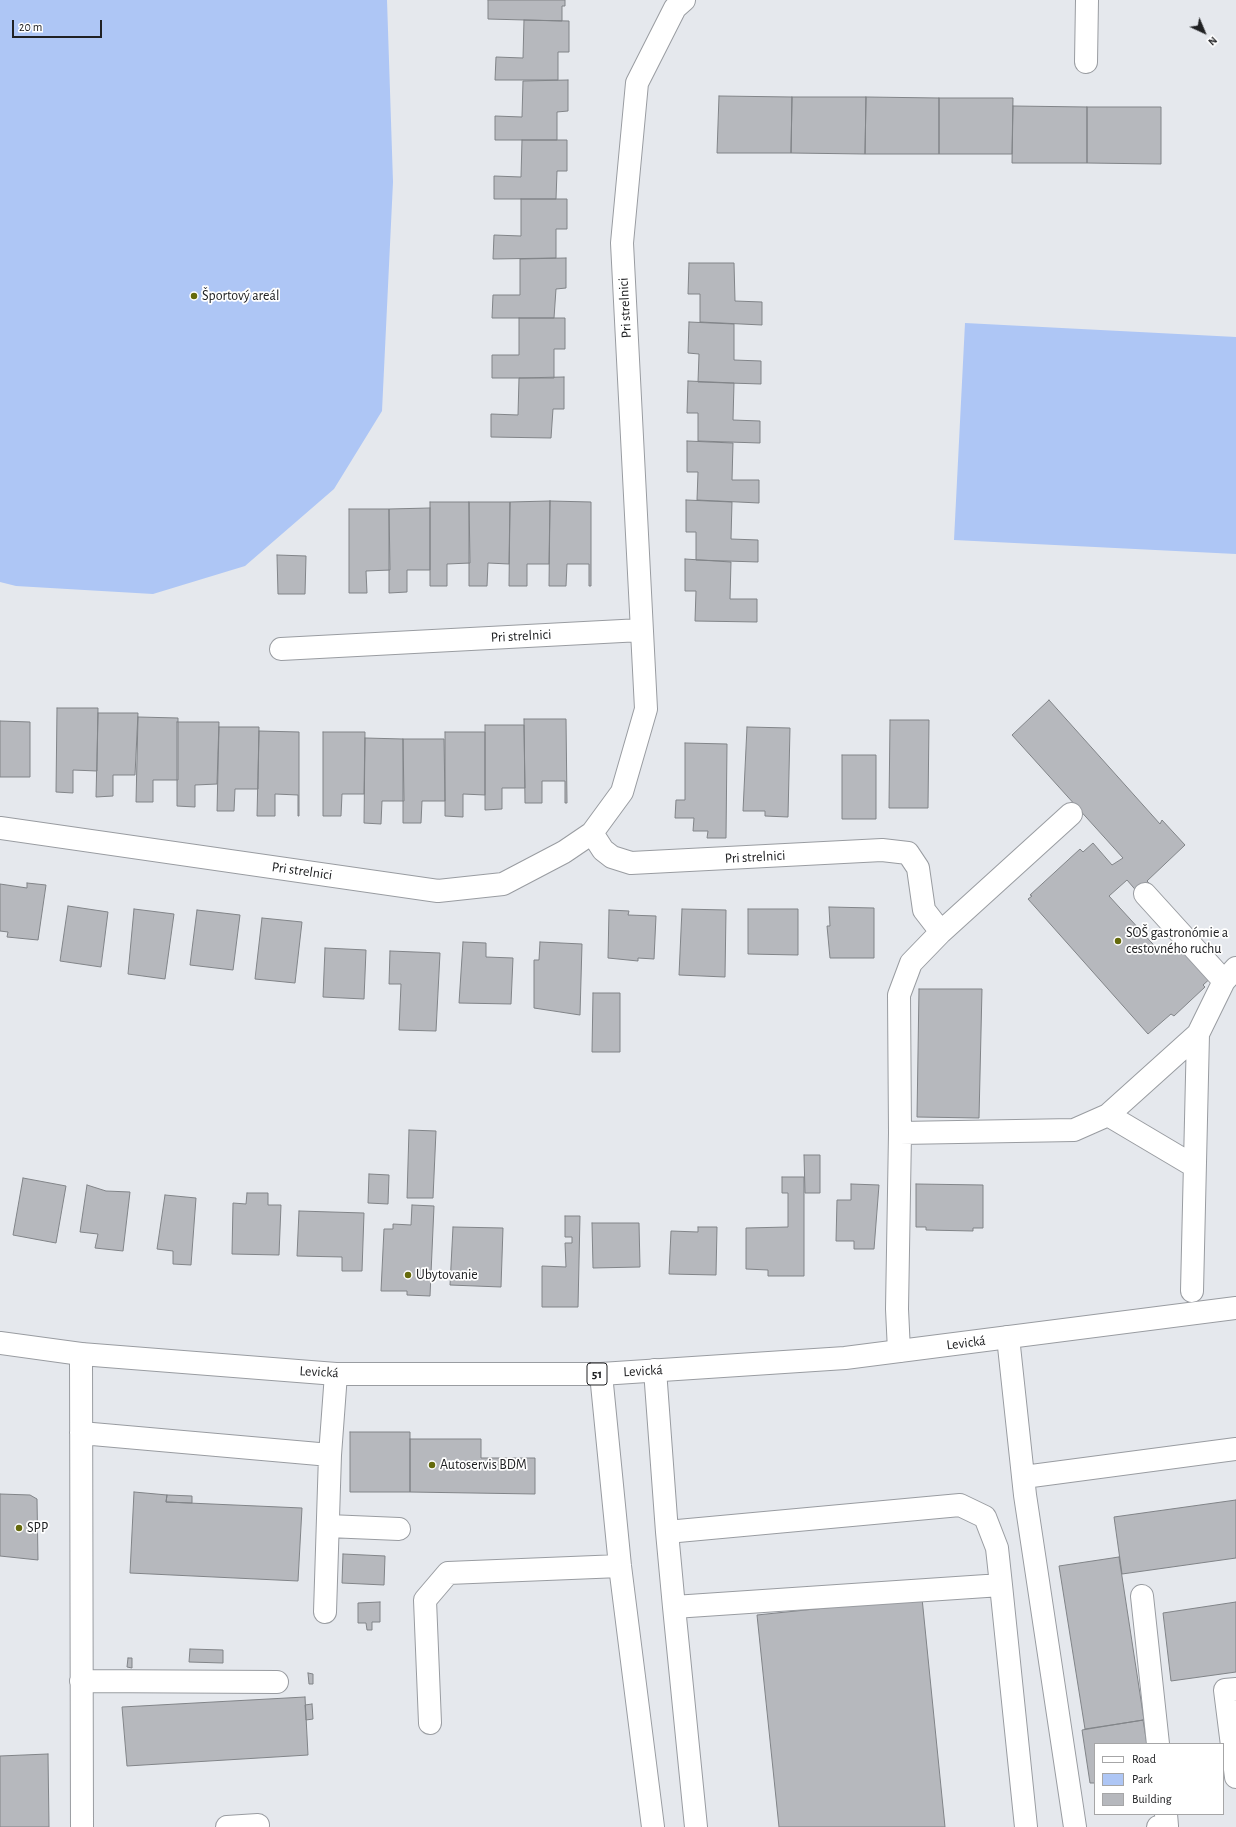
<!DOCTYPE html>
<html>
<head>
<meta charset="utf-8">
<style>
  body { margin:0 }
  #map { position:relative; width:1236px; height:1827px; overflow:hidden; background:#e5e8ed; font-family:"Alegreya Sans",sans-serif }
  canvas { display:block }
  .legend { position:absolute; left:1094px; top:1743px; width:130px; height:72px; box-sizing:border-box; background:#fff; border:1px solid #a6a6a7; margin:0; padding:5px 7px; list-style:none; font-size:12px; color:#202123 }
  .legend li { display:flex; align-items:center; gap:8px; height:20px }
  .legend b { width:20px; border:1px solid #a6a6a7 }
  .north { position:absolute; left:1184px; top:12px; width:40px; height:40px; -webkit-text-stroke:3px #fff; paint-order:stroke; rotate:136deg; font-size:11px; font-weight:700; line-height:16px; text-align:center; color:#202123 }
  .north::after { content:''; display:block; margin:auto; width:14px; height:18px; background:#202123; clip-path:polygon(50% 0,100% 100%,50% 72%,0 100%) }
  .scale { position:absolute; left:12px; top:20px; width:90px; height:18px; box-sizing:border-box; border:2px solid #202123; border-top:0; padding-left:5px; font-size:12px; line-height:14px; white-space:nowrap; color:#202123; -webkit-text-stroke:3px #fff; paint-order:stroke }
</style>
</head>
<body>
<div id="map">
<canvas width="1236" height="1827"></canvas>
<ul class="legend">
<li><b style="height:5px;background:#fff"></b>Road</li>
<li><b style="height:11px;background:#aec6f5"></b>Park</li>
<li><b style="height:11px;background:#b6b8bd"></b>Building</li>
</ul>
<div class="north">N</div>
<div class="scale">20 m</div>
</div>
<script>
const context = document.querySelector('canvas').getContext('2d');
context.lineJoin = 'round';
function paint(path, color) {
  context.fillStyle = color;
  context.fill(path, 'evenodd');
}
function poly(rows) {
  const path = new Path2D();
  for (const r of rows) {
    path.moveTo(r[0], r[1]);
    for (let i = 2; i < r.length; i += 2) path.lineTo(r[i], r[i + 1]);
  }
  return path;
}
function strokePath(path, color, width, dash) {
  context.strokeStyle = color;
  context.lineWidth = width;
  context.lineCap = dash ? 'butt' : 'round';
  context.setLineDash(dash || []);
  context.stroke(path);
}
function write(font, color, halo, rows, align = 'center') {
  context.font = font + ' "Alegreya Sans",sans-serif';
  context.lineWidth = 3.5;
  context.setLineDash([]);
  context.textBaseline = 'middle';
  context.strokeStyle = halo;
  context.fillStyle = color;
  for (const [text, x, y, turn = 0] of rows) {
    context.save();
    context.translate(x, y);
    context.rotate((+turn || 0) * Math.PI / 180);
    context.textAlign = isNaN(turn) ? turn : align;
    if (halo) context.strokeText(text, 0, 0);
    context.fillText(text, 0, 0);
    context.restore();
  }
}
paint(poly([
  [0,0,387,0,393,182,382,411,334,489,245,566,153,594,16,586,0,582],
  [965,323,1236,337,1236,554,954,540]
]), '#aec6f5');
const building = poly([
  [488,0,565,0,565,6,562,6,562,21,488,19,488,0],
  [524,20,569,21,569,52,558,52,558,80,495,80,496,57,523,58,524,20],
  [568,80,568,111,557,112,557,140,495,140,495,116,522,117,523,81,568,80],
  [719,96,792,97,791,153,717,153,719,96],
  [792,97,866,97,865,154,791,153,792,97],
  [866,97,939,98,939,154,865,154,866,97],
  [939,98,1013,98,1012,154,939,154,939,98],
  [1013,106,1087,107,1087,163,1012,163,1013,106],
  [1087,107,1161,107,1161,164,1087,163,1087,107],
  [522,140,567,140,567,171,557,171,556,199,494,199,494,176,521,177,522,140],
  [521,199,567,199,567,229,556,229,556,258,493,259,494,235,521,236,521,199],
  [566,258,566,288,556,289,554,318,492,318,493,295,520,295,520,259,566,258],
  [689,263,734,263,735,301,762,302,762,325,700,322,700,294,688,294,689,263],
  [519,318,565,318,565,349,554,349,554,378,492,378,492,355,519,355,519,318],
  [689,322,734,324,734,360,761,361,761,384,698,382,699,354,688,353,689,322],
  [564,377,564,409,553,409,551,438,491,437,491,414,518,415,519,378,564,377],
  [688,381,734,383,733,420,760,421,760,443,698,441,698,413,687,413,688,381],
  [687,441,733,443,732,480,759,480,759,503,697,500,698,472,687,472,687,441],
  [686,500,732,502,731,539,758,540,758,562,696,560,696,532,686,532,686,500],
  [550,501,591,502,591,586,589,586,589,564,567,564,566,586,549,586,550,501],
  [550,501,549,564,527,564,527,586,509,586,510,502,550,501],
  [430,502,469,502,470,563,447,564,447,586,430,586,430,502],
  [469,502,510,502,509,564,488,563,487,586,469,586,469,502],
  [430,508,430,570,407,570,407,592,389,593,389,509,430,508],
  [349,509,389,509,390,570,366,571,367,593,349,593,349,509],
  [277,555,306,556,305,594,278,594,277,555],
  [685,559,731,562,730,599,757,599,757,622,695,621,696,591,685,591,685,559],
  [1049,700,1160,824,1162,820,1185,845,1147,881,1150,884,1139,894,1127,880,1109,896,1162,954,1179,939,1213,976,1203,985,1205,987,1174,1016,1171,1014,1148,1034,1028,899,1032,896,1030,895,1080,849,1083,852,1093,843,1112,865,1123,858,1012,735,1049,700],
  [57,708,98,708,97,771,73,770,73,793,56,792,57,708],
  [98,713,138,713,135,775,113,775,113,796,96,797,98,713],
  [138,717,178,718,178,780,153,780,153,802,136,802,138,717],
  [524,719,566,719,567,803,565,803,565,781,542,781,542,803,525,803,524,719],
  [890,720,929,720,928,808,889,808,890,720],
  [0,721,30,722,30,777,0,777,0,721],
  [177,722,219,722,217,784,195,785,195,807,177,806,177,722],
  [485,725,524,725,525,788,502,788,502,809,485,810,485,725],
  [219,727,259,727,258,789,235,789,234,811,217,811,219,727],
  [747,727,790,728,788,817,765,816,765,811,743,811,747,727],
  [259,731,299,732,299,816,298,816,298,795,275,794,275,816,257,816,259,731],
  [323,732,365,732,364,794,342,794,341,816,323,816,323,732],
  [445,732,485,732,485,795,463,794,463,817,445,816,445,732],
  [365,738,403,739,404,801,382,801,381,824,364,823,365,738],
  [403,739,444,739,445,801,422,801,421,823,403,823,403,739],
  [685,743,727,744,726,838,707,838,708,831,693,831,694,818,675,818,676,800,685,800,685,743],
  [842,755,876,755,876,819,842,819,842,755],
  [27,883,46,885,38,940,7,937,8,932,0,931,0,884,27,888,27,883],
  [68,906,108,912,101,967,60,961,68,906],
  [829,907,874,908,874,958,830,958,827,926,830,926,829,907],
  [134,909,174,914,165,979,128,974,134,909],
  [682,909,726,910,725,977,679,975,682,909],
  [748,909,798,909,798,955,748,954,748,909],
  [197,910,240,915,233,970,190,965,197,910],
  [609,910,629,911,628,915,656,916,654,959,638,958,638,961,608,958,609,910],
  [262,918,302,922,295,983,255,979,262,918],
  [463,942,486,943,486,957,513,958,511,1004,459,1003,463,942],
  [540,942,582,944,580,1015,534,1008,534,960,539,960,540,942],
  [325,948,366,950,364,999,323,997,325,948],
  [390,951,440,953,436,1031,399,1030,401,984,389,984,390,951],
  [919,989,982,989,979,1118,917,1117,919,989],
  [593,993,620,993,620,1052,592,1052,593,993],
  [409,1130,436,1131,433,1198,407,1198,409,1130],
  [804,1155,820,1155,820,1193,805,1193,804,1155],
  [369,1174,389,1175,388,1204,368,1203,369,1174],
  [782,1177,804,1177,804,1276,768,1276,768,1270,746,1269,746,1228,788,1227,788,1193,782,1193,782,1177],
  [23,1178,66,1186,56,1243,13,1235,23,1178],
  [851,1184,879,1185,874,1249,854,1249,854,1241,836,1241,837,1200,851,1200,851,1184],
  [916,1184,983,1185,983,1228,973,1228,973,1231,926,1230,926,1227,916,1227,916,1184],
  [87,1185,106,1191,130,1192,123,1251,95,1248,98,1234,80,1232,87,1185],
  [247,1193,268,1193,268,1205,281,1205,279,1255,232,1254,233,1203,246,1204,247,1193],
  [165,1195,196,1198,191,1265,173,1264,173,1251,157,1249,165,1195],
  [412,1205,434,1206,430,1296,407,1295,407,1291,381,1291,384,1229,393,1229,393,1224,411,1225,412,1205],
  [299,1211,364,1213,362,1271,342,1271,342,1257,297,1256,299,1211],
  [565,1216,580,1216,578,1307,542,1307,542,1266,566,1267,565,1243,572,1243,572,1237,565,1237,565,1216],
  [592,1223,639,1223,640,1267,593,1268,592,1223],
  [453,1227,503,1228,501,1287,450,1285,453,1227],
  [698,1227,717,1227,716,1275,669,1274,671,1231,698,1232,698,1227],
  [350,1432,410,1432,410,1492,350,1492,350,1432],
  [410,1439,481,1439,481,1458,535,1458,535,1494,410,1492,410,1439],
  [134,1492,167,1495,166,1502,302,1508,298,1581,130,1573,134,1492],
  [0,1494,30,1495,37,1499,38,1560,0,1556,0,1494],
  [167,1495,192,1496,192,1503,166,1502,167,1495],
  [1236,1500,1236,1558,1122,1574,1114,1517,1236,1500],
  [343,1554,385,1556,384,1585,342,1583,343,1554],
  [1119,1557,1144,1720,1085,1729,1059,1566,1119,1557],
  [922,1598,945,1827,779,1827,757,1615,922,1598],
  [380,1602,380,1622,372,1622,372,1630,367,1630,366,1623,358,1623,358,1603,380,1602],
  [1236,1602,1236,1672,1171,1681,1163,1613,1236,1602],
  [190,1649,223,1650,223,1663,189,1662,190,1649],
  [128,1658,132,1658,132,1668,127,1667,128,1658],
  [308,1673,313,1674,313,1684,309,1684,308,1673],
  [305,1697,308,1755,127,1766,122,1707,305,1697],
  [312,1704,313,1719,306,1720,305,1705,312,1704],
  [1143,1720,1147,1744,1095,1744,1095,1783,1090,1783,1082,1730,1143,1720],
  [48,1754,49,1827,0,1827,0,1756,48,1754]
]);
paint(building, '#b6b8bd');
strokePath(building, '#818488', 1);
const minor = poly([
  [1086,62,1087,0],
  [281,649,641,630],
  [0,828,438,891,503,884,564,852,592,833,622,792,646,709,622,243,637,83,675,8,684,0],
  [592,833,603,850,612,857,631,863,882,850,908,853,918,868,924,910,941,932],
  [1145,894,1224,981],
  [1108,1115,1194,1166],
  [900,1133,1074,1130,1108,1115,1198,1034,1224,981,1236,968],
  [1192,1291,1198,1034],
  [1008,1337,1025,1495,1075,1827],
  [899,1351,897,1309,900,1133,899,995,911,963,941,932,1071,814],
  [81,1354,82,1827],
  [655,1370,667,1532,674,1607,1001,1585,1026,1827],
  [601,1374,620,1566,653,1827],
  [81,1433,330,1455,336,1374],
  [1024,1477,1236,1449],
  [328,1526,399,1529],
  [667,1532,960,1505,985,1517,997,1548,1001,1585],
  [1142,1596,1158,1744],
  [674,1607,696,1827],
  [325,1612,330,1455],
  [81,1681,277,1682],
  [1236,1689,1225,1690,1236,1777],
  [430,1723,425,1600,448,1573,620,1566],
  [227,1827,258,1825],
  [1158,1827,1167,1826,1166,1814]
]);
const major = poly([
  [0,1343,81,1354,336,1374,601,1374,845,1358,1236,1308]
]);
strokePath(minor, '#999ca1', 24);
strokePath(major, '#999ca1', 24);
strokePath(minor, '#fff', 22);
strokePath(major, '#fff', 22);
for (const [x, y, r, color] of [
  [194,296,4,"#656a0c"],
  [1118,941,4,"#656a0c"],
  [408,1275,4,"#656a0c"],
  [432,1465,4,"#656a0c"],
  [19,1528,4,"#656a0c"]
]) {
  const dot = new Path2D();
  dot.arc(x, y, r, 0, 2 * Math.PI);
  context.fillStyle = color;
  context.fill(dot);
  strokePath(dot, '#fff', 1.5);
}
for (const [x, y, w] of [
  [597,1374,20]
]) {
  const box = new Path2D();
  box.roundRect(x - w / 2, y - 11, w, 22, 3);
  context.fillStyle = '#fff';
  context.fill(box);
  strokePath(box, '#202123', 1);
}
write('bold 13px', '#202123', null, [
  ["51",597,1374]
]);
write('14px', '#202123', '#fff', [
  ["Športový areál",202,296],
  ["SOŠ gastronómie a",1126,933],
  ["cestovného ruchu",1126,949],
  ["Ubytovanie",416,1275],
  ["Autoservis BDM",440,1465],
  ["SPP",27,1528]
], 'left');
write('14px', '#202123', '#fff', [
  ["Pri strelnici",625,308,-93],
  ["Pri strelnici",521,636,-3],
  ["Pri strelnici",755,857,-3],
  ["Pri strelnici",302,871,8],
  ["Levická",966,1343,-7],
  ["Levická",643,1371,-3],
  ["Levická",319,1372,3]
]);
</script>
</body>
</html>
